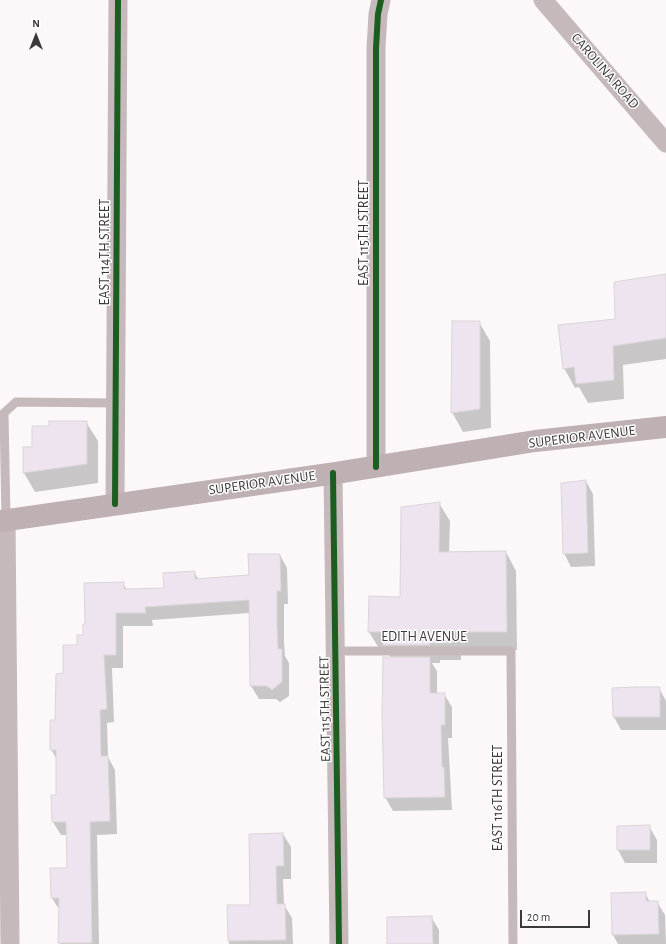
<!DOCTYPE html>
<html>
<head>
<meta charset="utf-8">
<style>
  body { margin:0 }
  #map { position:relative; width:666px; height:944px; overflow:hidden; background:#fcf8fa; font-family:"Alegreya Sans",sans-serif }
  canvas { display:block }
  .north { position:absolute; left:16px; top:16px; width:40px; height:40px; -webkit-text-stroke:3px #fff; paint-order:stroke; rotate:0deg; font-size:11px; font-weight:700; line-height:16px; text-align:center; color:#3c393a }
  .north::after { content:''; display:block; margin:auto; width:14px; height:18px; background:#3c393a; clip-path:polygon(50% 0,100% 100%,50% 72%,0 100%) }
  .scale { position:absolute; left:520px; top:910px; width:70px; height:18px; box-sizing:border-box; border:2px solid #3c393a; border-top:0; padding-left:5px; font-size:12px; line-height:14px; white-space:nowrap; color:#3c393a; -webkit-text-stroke:3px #fff; paint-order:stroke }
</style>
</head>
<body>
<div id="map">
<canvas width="666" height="944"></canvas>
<div class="north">N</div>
<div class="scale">20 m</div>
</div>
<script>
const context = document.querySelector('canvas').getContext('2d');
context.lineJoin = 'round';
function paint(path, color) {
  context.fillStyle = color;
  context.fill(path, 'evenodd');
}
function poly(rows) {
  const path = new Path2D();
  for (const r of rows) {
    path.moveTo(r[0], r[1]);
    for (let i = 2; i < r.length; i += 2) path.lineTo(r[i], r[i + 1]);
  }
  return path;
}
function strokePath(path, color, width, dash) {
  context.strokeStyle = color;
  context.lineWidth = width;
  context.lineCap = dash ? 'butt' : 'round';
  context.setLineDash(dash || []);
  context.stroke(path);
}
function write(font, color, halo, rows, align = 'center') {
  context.font = font + ' "Alegreya Sans",sans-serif';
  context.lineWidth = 3;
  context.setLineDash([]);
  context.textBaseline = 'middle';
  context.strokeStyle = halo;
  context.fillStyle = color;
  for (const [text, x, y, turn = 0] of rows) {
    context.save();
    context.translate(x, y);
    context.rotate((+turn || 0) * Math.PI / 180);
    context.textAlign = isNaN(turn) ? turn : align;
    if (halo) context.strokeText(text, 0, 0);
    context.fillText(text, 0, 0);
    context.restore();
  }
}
paint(poly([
  [666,275,666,359,623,365,624,399,588,403,579,387,575,388,564,368],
  [479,322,490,341,491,428,463,432,452,412],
  [86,422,98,441,98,483,35,492,24,473,24,448,33,448,50,427],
  [586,481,593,494,595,566,571,567,564,553],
  [439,503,450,521,449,553,506,552,516,571,517,650,461,650,461,660,440,660,440,663,432,663,437,671,437,694,444,694,452,707,452,738,448,738,452,810,393,811,385,797,391,658,387,650,380,650,369,632,401,598],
  [280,555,287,568,288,604,284,604,284,641,285,656,289,663,289,696,280,702,276,699,259,699,251,686,250,613,152,620,153,626,123,626,123,668,112,668,114,722,107,723,108,757,115,770,117,834,97,835,99,944,60,944,60,911,52,898,68,869,68,835,61,835,53,822,57,796,57,760,51,749,64,674,78,646,123,583,127,590,165,589,194,572,199,580,250,576],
  [659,688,666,701,666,730,621,730,614,717,613,689],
  [649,826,657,840,657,863,625,863,618,850],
  [283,834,291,847,291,879,283,879,284,905,292,918,293,944,229,944,228,906,251,906],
  [645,893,650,902,657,902,665,915,666,944,618,944,613,935,612,894],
  [431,917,439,930,439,944,388,944]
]), '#0003');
const building = poly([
  [666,274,666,338,613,346,614,380,576,384,574,367,563,369,558,325,615,319,614,282,666,274],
  [452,321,480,321,480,409,451,413,452,321],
  [49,421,87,421,87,464,23,473,23,447,32,447,32,426,49,426,49,421],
  [586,480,588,553,563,554,561,483,586,480],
  [440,502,439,552,506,551,507,632,452,632,452,643,430,643,430,645,383,645,382,632,368,632,369,596,400,597,401,507,440,502],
  [248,554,280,554,281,591,277,591,277,627,278,649,282,649,282,682,272,690,267,686,250,686,249,600,145,607,146,613,116,613,116,655,104,655,107,709,100,710,101,756,108,756,110,821,90,822,92,943,58,943,59,898,51,898,50,868,67,868,66,822,52,822,51,795,56,795,56,750,50,750,50,720,55,720,56,674,63,673,63,645,77,645,77,635,83,635,83,624,85,624,84,583,124,582,124,589,164,588,163,573,195,571,195,579,249,575,248,554],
  [383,657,430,657,430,693,445,693,445,725,441,725,442,767,444,767,445,797,384,798,382,716,383,657],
  [636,687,660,687,660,717,613,717,612,688,636,687],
  [650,825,650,850,617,850,617,826,650,825],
  [283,833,284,866,276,866,277,904,285,904,286,940,228,941,227,905,250,905,249,834,283,833],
  [646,892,646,901,658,901,659,934,612,935,611,893,646,892],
  [432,916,433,944,387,944,387,917,432,916]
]);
paint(building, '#eee4f0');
strokePath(building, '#d8d5d7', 1);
strokePath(poly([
  [6,520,4,413,16,402,116,403],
  [336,651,511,651,513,944]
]), '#c6b9bb', 9);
strokePath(poly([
  [543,0,666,143],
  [376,467,376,48,378,14,381,0],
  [333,473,339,944],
  [115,504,118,0],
  [6,520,10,944]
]), '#c6b9bb', 19);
strokePath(poly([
  [0,521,336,473,535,441,666,427]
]), '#beb0b3', 22);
strokePath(poly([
  [376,467,376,48,378,14,381,0],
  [333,473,339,944],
  [115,504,118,0]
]), '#1b5e20', 6);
write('14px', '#3c393a', '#fff', [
  ["CAROLINA ROAD",605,71,49],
  ["EAST 115TH STREET",364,233,-90],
  ["EAST 114TH STREET",105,252,-90],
  ["SUPERIOR AVENUE",582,437,-7],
  ["SUPERIOR AVENUE",262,483,-8],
  ["EDITH AVENUE",424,637],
  ["EAST 115TH STREET",325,709,-91],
  ["EAST 116TH STREET",498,798,-90]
]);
</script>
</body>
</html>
